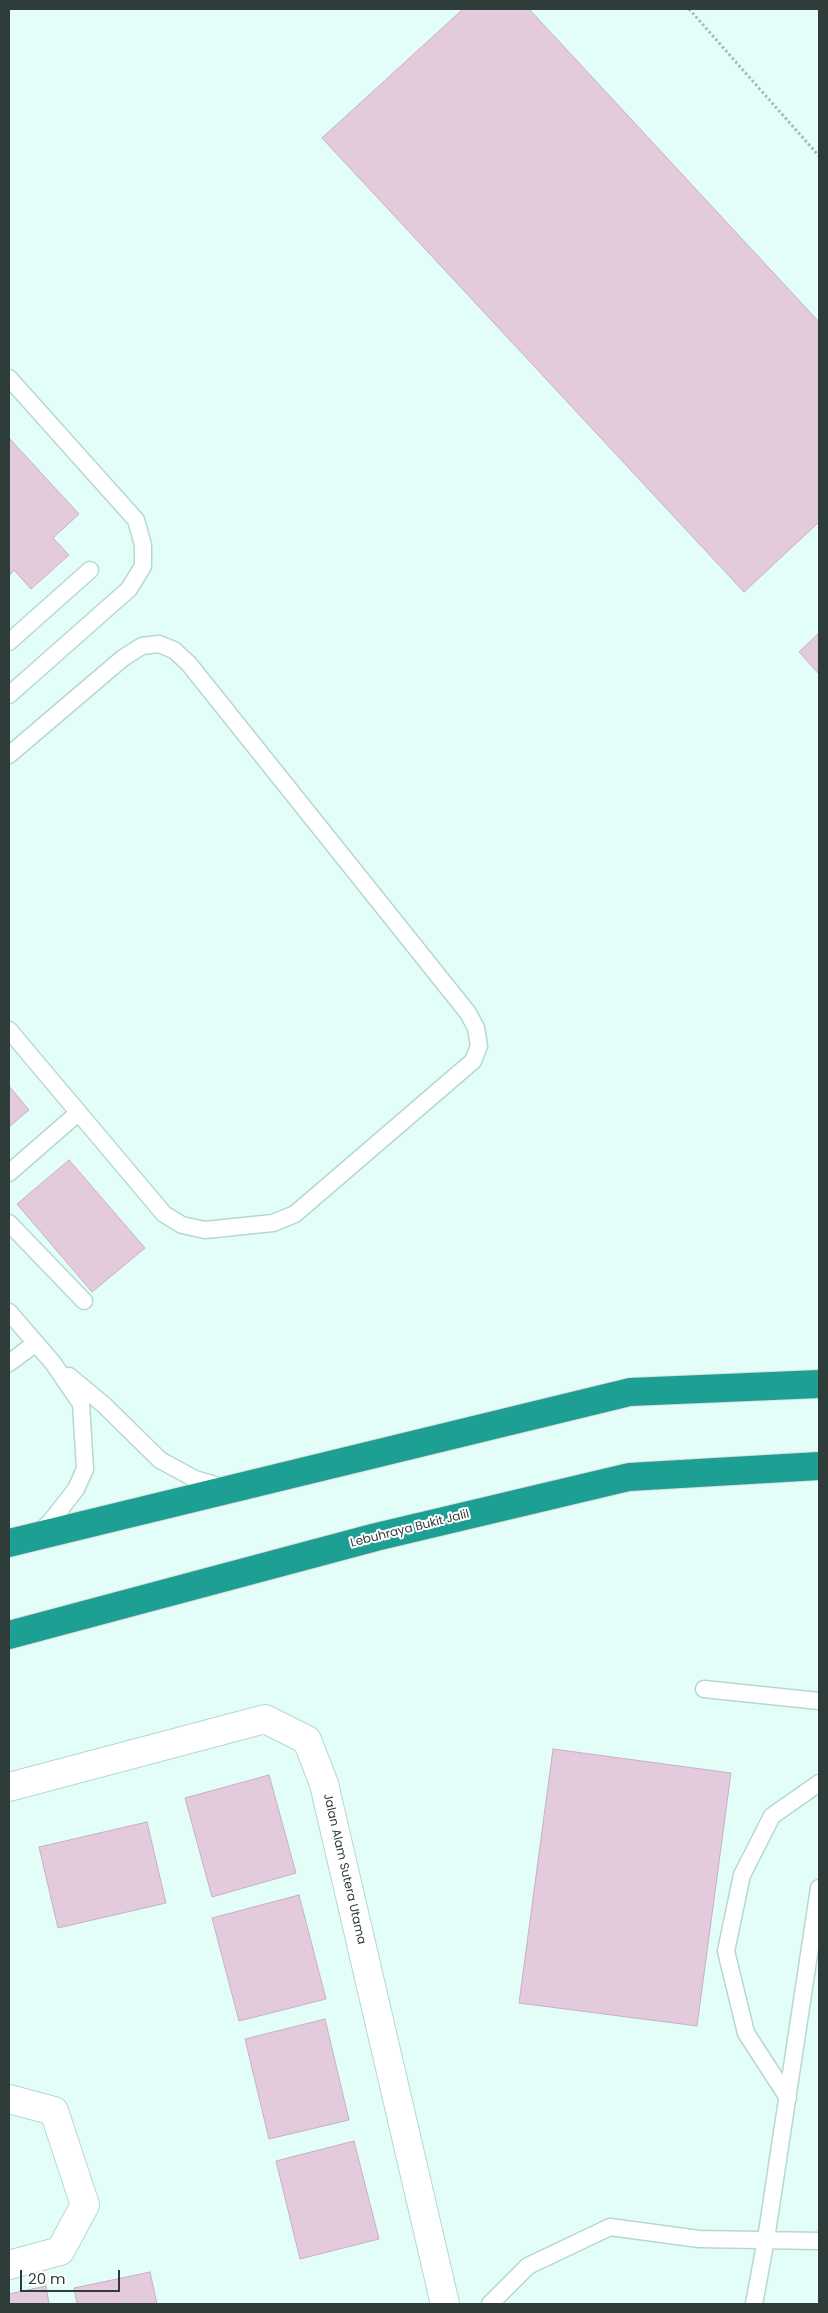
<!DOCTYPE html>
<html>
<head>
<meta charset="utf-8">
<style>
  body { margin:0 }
  #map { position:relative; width:828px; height:2313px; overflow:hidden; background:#e3fef9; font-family:Poppins,sans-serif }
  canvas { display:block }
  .frame { position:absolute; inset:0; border:10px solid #2e3c3a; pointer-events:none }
  .scale { position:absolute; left:20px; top:2270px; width:100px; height:22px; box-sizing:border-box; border:2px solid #2e3c3a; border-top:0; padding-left:6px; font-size:15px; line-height:18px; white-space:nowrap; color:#2e3c3a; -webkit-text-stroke:4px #fff; paint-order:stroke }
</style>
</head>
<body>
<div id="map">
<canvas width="828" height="2313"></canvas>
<div class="frame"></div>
<div class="scale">20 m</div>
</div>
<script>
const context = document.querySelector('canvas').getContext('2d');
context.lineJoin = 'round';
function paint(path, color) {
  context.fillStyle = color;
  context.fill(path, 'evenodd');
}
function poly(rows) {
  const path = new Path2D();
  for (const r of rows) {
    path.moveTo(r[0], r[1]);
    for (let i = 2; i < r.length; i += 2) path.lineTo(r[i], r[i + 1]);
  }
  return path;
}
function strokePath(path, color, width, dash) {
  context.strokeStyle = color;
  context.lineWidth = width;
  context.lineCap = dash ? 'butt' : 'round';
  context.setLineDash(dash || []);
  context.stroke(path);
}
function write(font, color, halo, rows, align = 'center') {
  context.font = font + ' Poppins,sans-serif';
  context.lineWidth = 4;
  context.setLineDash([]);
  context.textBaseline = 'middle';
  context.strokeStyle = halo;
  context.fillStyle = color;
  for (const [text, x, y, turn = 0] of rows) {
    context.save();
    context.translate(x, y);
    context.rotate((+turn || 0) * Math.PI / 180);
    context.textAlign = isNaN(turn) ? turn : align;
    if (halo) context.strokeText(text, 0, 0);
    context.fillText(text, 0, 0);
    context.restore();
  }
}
const building = poly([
  [463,9,529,9,819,322,819,522,744,592,322,138,463,9],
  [9,438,79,514,53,538,69,555,31,589,14,570,9,576,9,438],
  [819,633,819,674,799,652,819,633],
  [9,1086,29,1110,9,1127,9,1086],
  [69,1160,145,1248,92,1292,17,1204,69,1160],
  [553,1749,731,1773,697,2026,519,2003,553,1749],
  [269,1775,296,1873,212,1897,185,1798,269,1775],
  [147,1822,166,1903,58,1928,39,1847,147,1822],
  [299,1895,326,1999,239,2021,212,1918,299,1895],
  [325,2019,349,2120,269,2139,245,2039,325,2019],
  [354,2141,379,2239,300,2259,276,2161,354,2141],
  [150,2272,157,2304,77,2304,74,2288,150,2272],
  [46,2286,49,2304,9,2304,9,2294,46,2286]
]);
paint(building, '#e3cadc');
strokePath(building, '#c8b0c1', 1);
const lane = poly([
  [9,378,136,520,143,545,143,566,129,589,9,695],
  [9,642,90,570],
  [9,755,123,658,142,646,159,644,174,650,189,664,468,1013,476,1028,479,1046,473,1061,295,1214,273,1223,205,1230,182,1225,164,1214,9,1030],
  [9,1173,78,1113],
  [9,1223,84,1301],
  [9,1312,53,1363,81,1404,85,1469,76,1489,51,1521,38,1534],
  [9,1363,36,1343],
  [69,1376,104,1405,160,1460,195,1479,225,1488],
  [704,1689,819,1701],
  [788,2098,746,2033,726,1951,742,1875,772,1816,819,1783],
  [490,2304,528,2266,610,2227,699,2239,819,2241],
  [754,2304,766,2239,819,1888]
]);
const street = poly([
  [9,1787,265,1719,307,1740,324,1784,445,2304],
  [9,2099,54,2111,85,2205,60,2251,9,2265]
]);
const highway = poly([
  [9,1543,630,1392,819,1384],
  [9,1635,376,1537,629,1477,819,1466]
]);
strokePath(lane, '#b6d7d2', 19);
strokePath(street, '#b6d7d2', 30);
strokePath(highway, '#dee0df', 30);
strokePath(poly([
  [689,9,819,156]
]), '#a5bbb7', 3, [2.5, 2.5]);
strokePath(lane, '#fff', 16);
strokePath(street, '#fff', 28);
strokePath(highway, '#1e9f93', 28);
write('12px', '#2e3c3a', '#fff', [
  ["Lebuhraya Bukit Jalil",410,1529,-14],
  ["Jalan Alam Sutera Utama",344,1869,77]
]);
</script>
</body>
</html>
